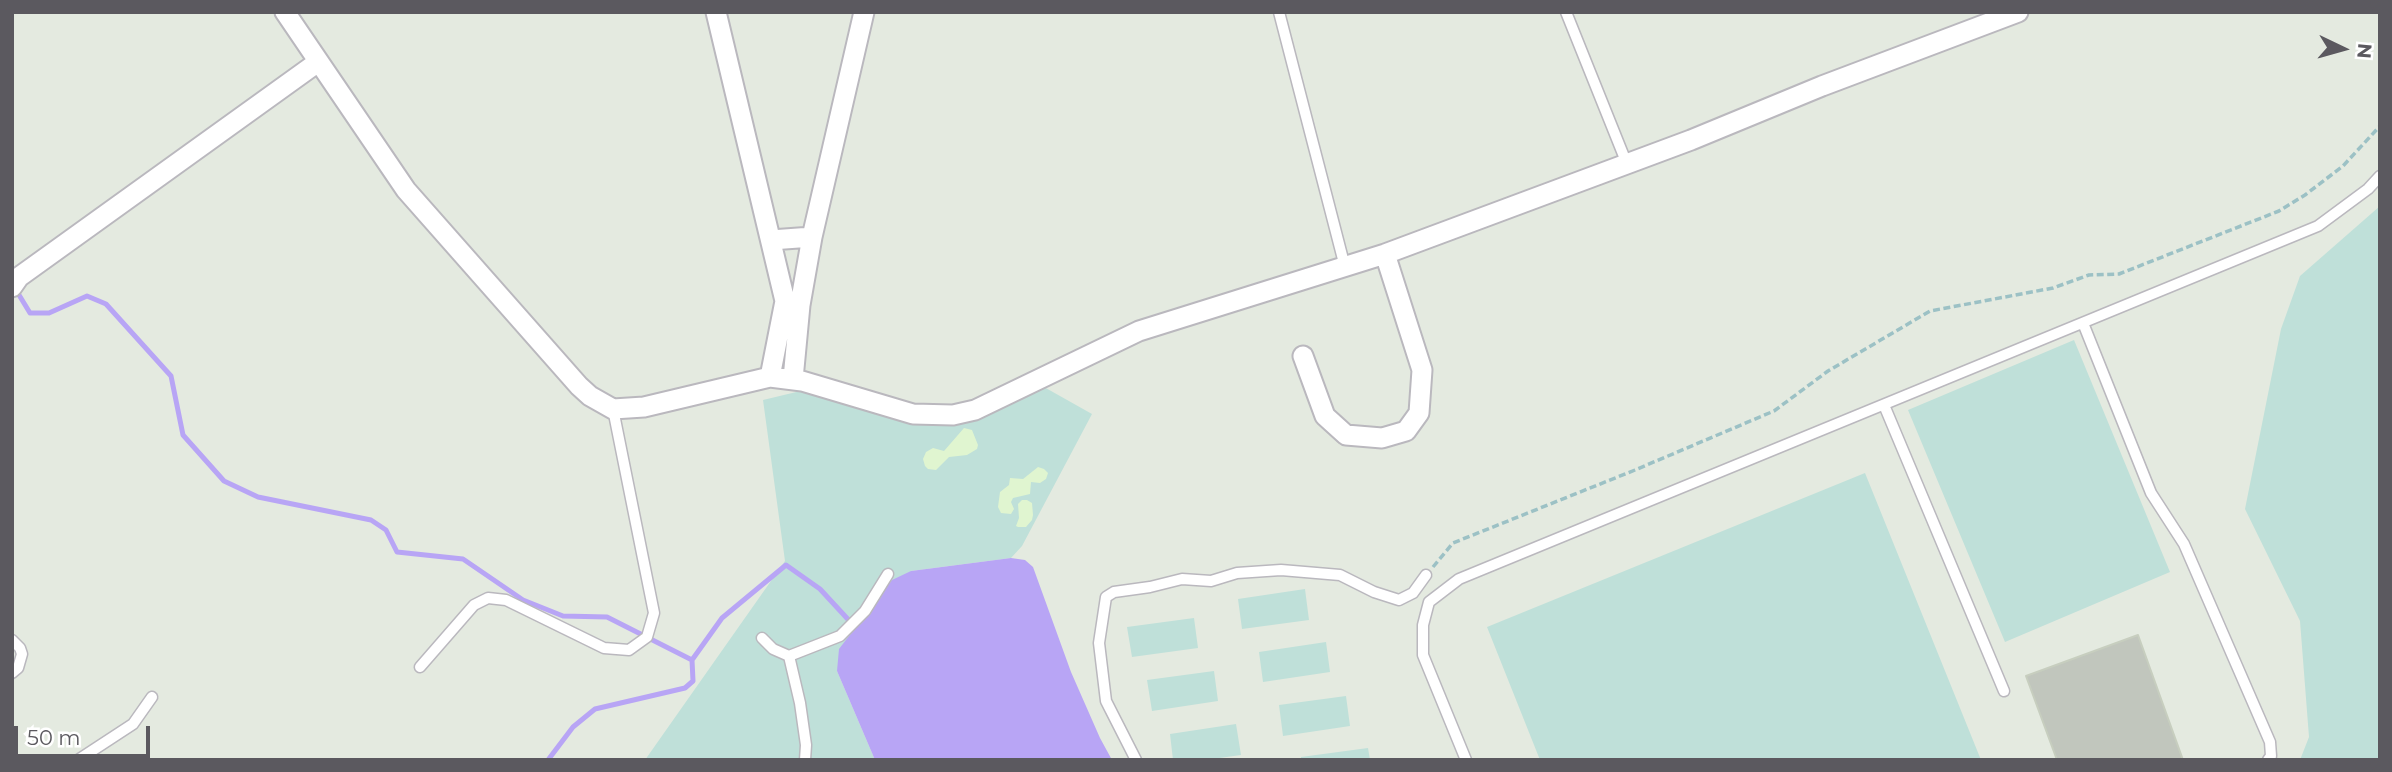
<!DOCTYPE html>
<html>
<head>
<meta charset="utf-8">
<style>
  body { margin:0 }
  #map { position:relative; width:2392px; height:772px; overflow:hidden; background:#e4eae0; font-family:Montserrat,sans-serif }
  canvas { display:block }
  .frame { position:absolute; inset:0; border:14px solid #5b595f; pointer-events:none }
  .north { position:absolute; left:2308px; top:14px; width:70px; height:70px; -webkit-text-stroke:5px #fff; paint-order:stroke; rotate:95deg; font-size:19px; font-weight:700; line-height:28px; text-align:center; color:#5b595f }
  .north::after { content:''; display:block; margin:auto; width:24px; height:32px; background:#5b595f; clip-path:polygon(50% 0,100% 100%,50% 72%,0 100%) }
  .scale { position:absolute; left:14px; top:726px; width:136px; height:32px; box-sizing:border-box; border:4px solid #5b595f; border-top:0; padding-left:9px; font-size:21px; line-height:24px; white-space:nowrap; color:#5b595f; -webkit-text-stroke:5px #fff; paint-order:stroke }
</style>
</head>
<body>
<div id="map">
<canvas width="2392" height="772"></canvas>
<div class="frame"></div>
<div class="north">N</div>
<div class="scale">50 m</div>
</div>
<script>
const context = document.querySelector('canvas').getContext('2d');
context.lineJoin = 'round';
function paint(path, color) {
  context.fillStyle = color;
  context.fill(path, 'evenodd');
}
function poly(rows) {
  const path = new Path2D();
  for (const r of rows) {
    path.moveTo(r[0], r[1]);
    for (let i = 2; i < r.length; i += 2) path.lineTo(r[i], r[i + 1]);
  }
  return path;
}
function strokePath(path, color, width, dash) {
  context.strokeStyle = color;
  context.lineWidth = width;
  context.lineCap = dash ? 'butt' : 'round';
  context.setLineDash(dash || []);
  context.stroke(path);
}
paint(poly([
  [2380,206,2380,760,2300,760,2309,737,2300,621,2245,509,2281,329,2300,276],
  [2074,340,2170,572,2005,642,1908,410],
  [1044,387,1092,414,1022,546,1011,558,911,571,837,671,875,760,645,760,785,561,763,400,813,388,918,416],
  [1865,473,1981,760,1540,760,1487,627],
  [1305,589,1309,620,1242,629,1238,599],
  [1194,618,1198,648,1132,657,1127,627],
  [1326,642,1330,672,1263,682,1259,652],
  [1214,671,1218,701,1152,711,1147,680],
  [1346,696,1350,726,1283,736,1279,705],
  [1236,724,1241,755,1205,760,1173,760,1170,734],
  [1368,748,1370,760,1301,760,1301,757]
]), '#bfe0d9');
paint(poly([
  [964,428,972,430,978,445,977,449,967,455,949,457,936,470,928,469,925,466,923,459,926,452,933,448,944,451],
  [1038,467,1044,469,1048,473,1046,479,1040,483,1031,482,1030,494,1013,498,1011,502,1014,509,1011,514,1001,513,998,507,1000,492,1009,485,1010,478,1023,479],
  [1022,500,1027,500,1032,503,1033,515,1032,520,1026,527,1018,527,1016,526,1019,518,1018,504]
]), '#e0f5d0');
paint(poly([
  [1011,558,1025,560,1033,567,1071,672,1100,738,1112,760,875,760,837,671,839,649,892,580,911,571]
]), '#b8a5f5');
strokePath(poly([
  [16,290,30,313,49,313,87,296,106,304,171,376,183,435,224,481,258,497,371,520,386,530,397,552,463,559,523,600,563,616,607,617,692,660,722,618,786,565,820,589,856,628],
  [548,760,573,727,595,709,685,688,693,681,692,660]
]), '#b8a5f5', 5);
const building = poly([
  [2138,635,2183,760,2057,760,2026,676,2138,635]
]);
paint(building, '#c1c6bd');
strokePath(building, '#c7cebf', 2);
const lane = poly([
  [1279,12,1345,267],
  [1566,12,1627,164],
  [2083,323,2151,493,2184,544,2270,742,2271,756,2268,760],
  [1884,405,2004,691],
  [762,638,773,649,789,656,840,636,865,611,888,574],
  [12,640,20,648,22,654,18,668,12,673],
  [789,656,800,703,806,745,805,760],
  [420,667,474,605,488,598,506,600,604,648,629,650,647,637,654,613,613,409],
  [78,760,133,724,152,697],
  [1136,760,1106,701,1099,643,1106,597,1114,592,1150,587,1182,579,1211,581,1237,573,1281,570,1340,575,1374,592,1399,600,1413,593,1426,575],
  [1466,760,1423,655,1423,625,1429,602,1459,579,2318,226,2368,189,2380,176]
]);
const street = poly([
  [285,12,406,190,579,386,590,396,613,409,644,407,770,377,802,381,913,414,953,415,975,410,1139,331,1385,254,1691,140,1822,86,2018,12],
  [716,12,785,301,770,377],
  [771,240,812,237],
  [12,287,19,277,318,62],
  [1303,356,1325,416,1346,435,1382,438,1406,431,1419,413,1422,370,1385,254],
  [793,379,800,305,812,237,864,12]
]);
strokePath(lane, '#bab8be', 13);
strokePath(street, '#bab8be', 23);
strokePath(poly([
  [1433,567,1453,543,1635,470,1774,411,1828,371,1930,311,2053,288,2089,275,2119,274,2279,211,2305,195,2343,166,2380,126]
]), '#9cc1c5', 3.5, [7, 3.5]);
strokePath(lane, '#fff', 10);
strokePath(street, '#fff', 19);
</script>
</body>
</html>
